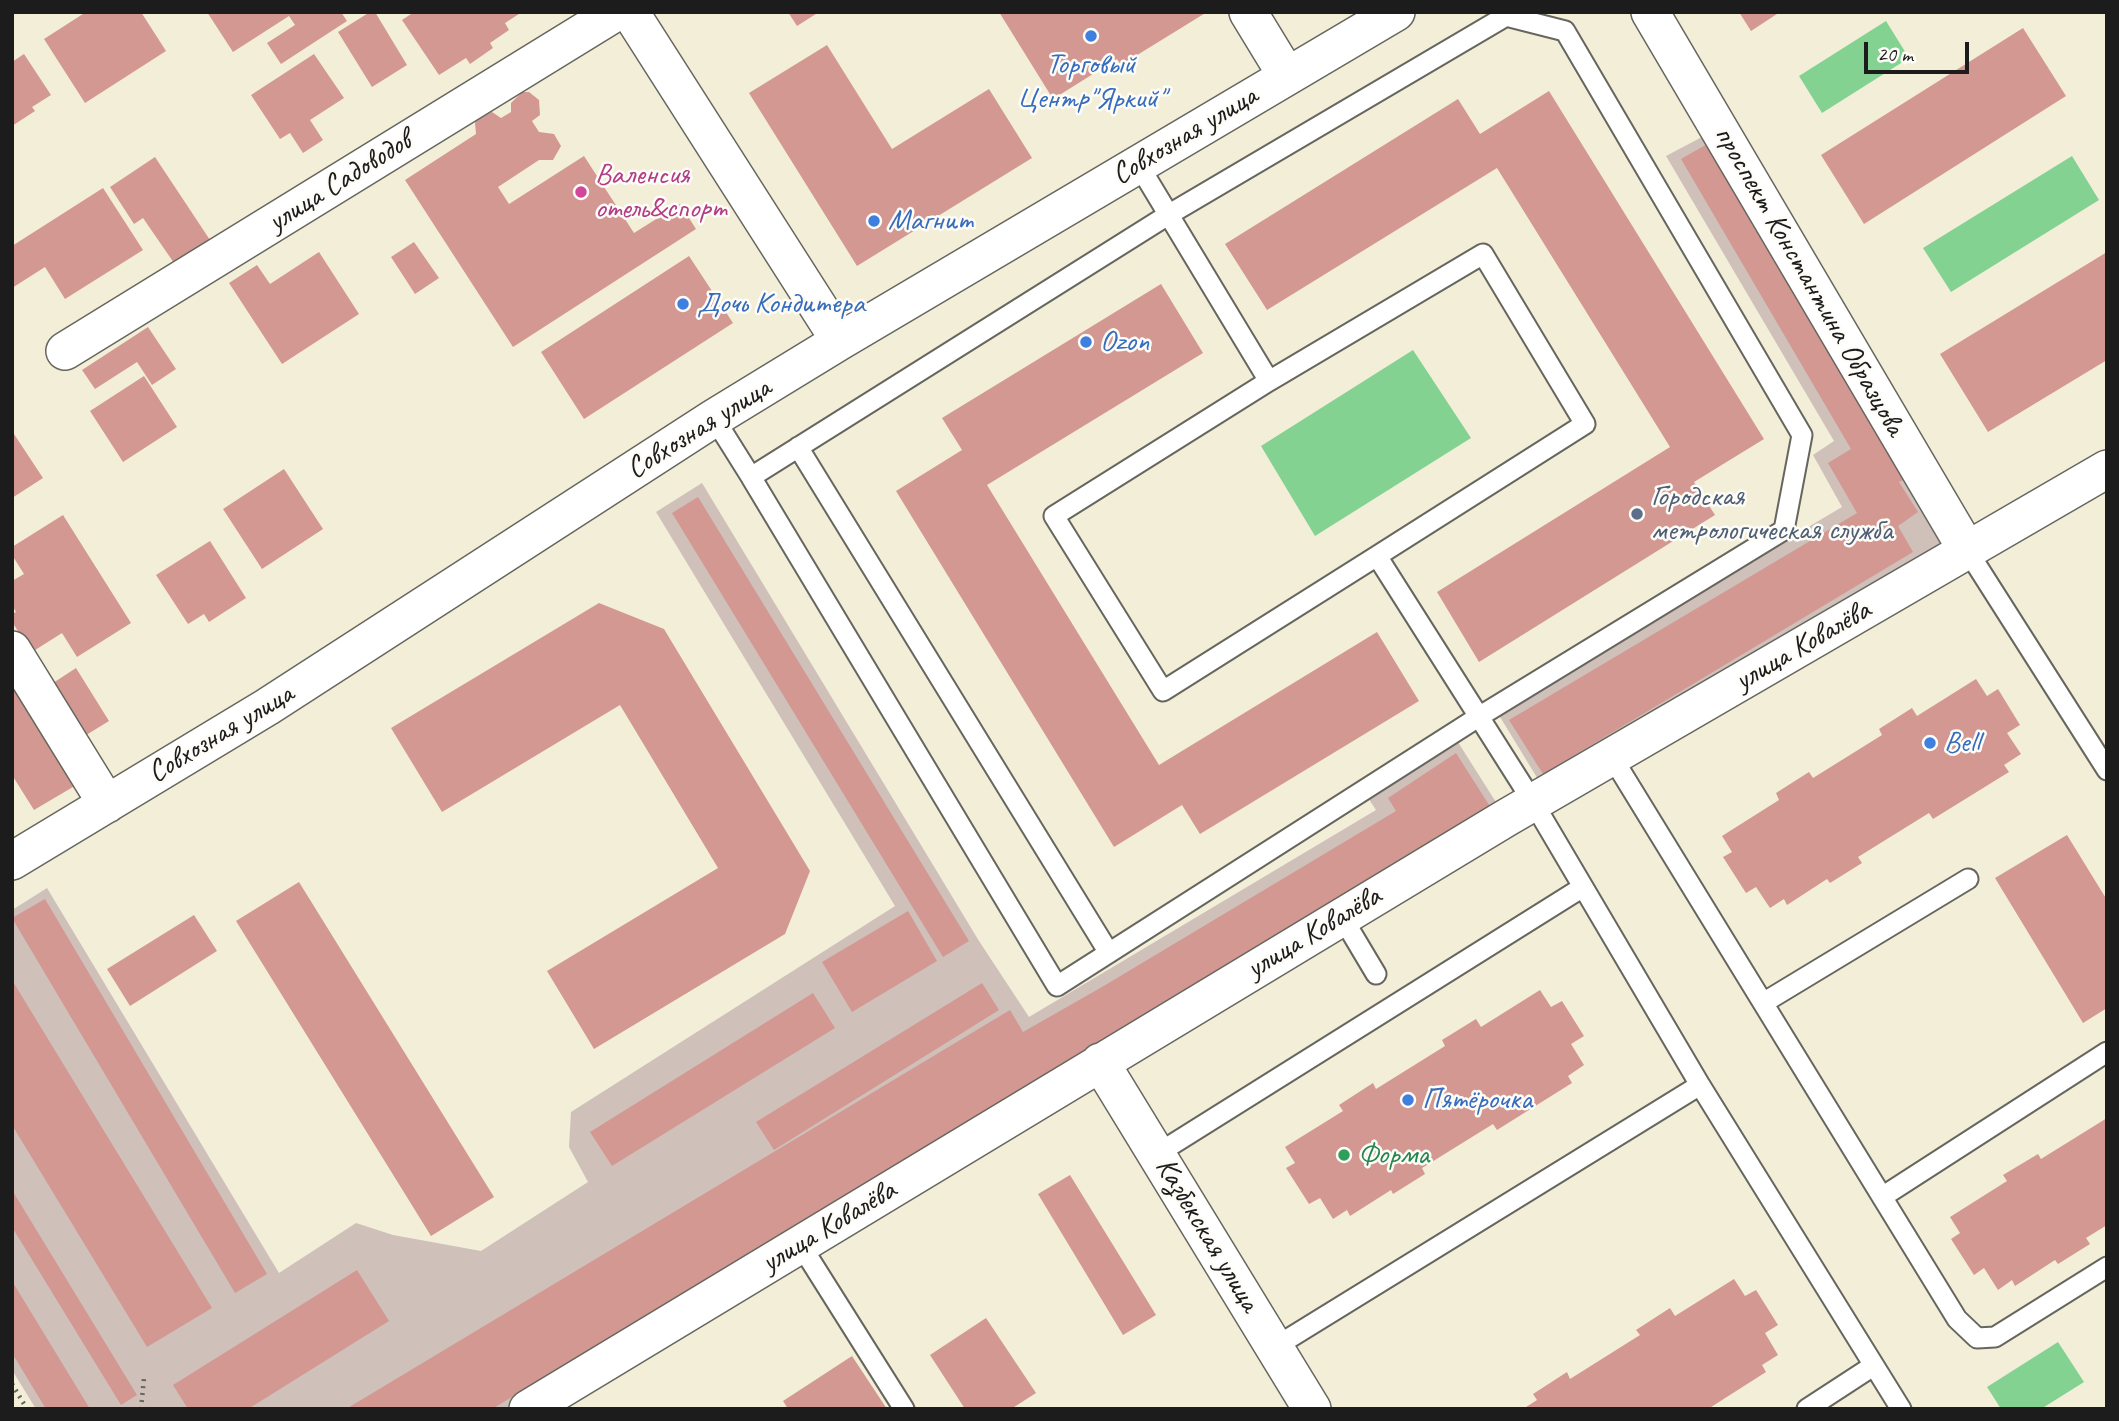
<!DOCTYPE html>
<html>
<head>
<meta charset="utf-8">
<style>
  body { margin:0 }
  #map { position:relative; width:2119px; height:1421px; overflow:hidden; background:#f2eed8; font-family:Caveat,sans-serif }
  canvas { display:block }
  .frame { position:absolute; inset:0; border:14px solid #1c1c1c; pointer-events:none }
  .scale { position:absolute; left:1864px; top:42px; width:105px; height:32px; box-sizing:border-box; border:4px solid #1c1c1c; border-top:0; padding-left:9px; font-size:21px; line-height:24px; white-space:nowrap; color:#1c1c1c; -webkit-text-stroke:5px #fdfcf7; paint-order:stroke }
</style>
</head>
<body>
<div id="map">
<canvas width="2119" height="1421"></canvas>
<div class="frame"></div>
<div class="scale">20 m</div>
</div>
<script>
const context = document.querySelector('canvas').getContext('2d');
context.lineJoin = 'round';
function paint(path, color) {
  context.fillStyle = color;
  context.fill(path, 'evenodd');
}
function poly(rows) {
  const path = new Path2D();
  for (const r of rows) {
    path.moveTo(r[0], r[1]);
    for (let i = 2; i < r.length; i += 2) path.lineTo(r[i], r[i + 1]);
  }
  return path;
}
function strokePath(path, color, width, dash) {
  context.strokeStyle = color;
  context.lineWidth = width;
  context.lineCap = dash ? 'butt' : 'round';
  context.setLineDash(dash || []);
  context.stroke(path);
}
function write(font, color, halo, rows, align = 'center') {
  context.font = font + ' Caveat,sans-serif';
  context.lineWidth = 5;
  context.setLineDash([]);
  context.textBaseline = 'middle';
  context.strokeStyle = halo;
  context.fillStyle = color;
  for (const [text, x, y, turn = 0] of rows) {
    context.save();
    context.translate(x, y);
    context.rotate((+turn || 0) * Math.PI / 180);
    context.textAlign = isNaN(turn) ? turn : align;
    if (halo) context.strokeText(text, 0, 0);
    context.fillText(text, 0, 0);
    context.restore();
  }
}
paint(poly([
  [1719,128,1967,550,1547,794,1497,712,1842,507,1813,455,1834,441,1666,156],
  [702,483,979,941,1029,1017,1376,810,1367,796,1456,739,1506,818,528,1409,36,1409,12,1370,12,910,47,888,279,1273,356,1223,393,1235,481,1251,588,1182,569,1147,571,1112,895,906,656,512]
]), '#cfc0ba');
paint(poly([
  [1886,21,1909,58,1822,113,1799,76],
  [2072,156,2099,200,1951,292,1923,248],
  [1413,350,1471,438,1315,536,1261,446],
  [2058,1342,2084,1382,2041,1409,2001,1409,1987,1387]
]), '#83d292');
paint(poly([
  [86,12,141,12,166,51,85,103,44,39],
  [207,12,341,12,347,21,281,64,267,43,295,25,289,16,233,52],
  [370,12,375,12,407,65,372,87,338,32],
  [414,12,522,12,505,23,509,30,490,43,493,48,470,64,466,58,439,75,402,20],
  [788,12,819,12,797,26],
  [999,12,1207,12,1121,65,1117,59,1053,99],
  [1739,12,1780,12,1751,31],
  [2023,28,2066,96,1864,224,1821,155],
  [827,45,892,149,989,89,1032,158,857,266,749,93],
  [24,54,51,95,32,107,35,111,12,126,12,62],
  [314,54,344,98,310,120,323,140,303,153,290,133,280,139,251,95],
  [1549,91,1764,439,1694,482,1715,515,1479,662,1437,592,1670,447,1497,168,1267,310,1225,244,1458,99,1480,134],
  [522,92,529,92,539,100,540,115,532,121,539,132,554,134,561,146,553,160,539,160,498,187,509,204,584,156,634,233,680,204,696,229,513,347,405,180,476,134,475,123,479,116,492,112,501,118,511,112,511,103],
  [1709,143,1906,479,1899,482,1918,512,1898,526,1913,552,1543,774,1509,720,1857,513,1828,463,1851,449,1681,159],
  [155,157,210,240,174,263,143,218,134,224,110,187],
  [103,188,143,250,65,299,45,267,12,288,12,246],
  [414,242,439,278,415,294,391,257],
  [319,252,359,314,282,364,229,283,257,265,270,284],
  [2107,252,2107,360,1988,432,1940,354],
  [689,256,733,323,584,419,541,352],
  [1161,284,1203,353,987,485,1159,765,1377,632,1419,701,1200,834,1182,805,1114,847,896,491,962,450,942,418],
  [148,327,176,369,152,385,137,362,95,389,82,370],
  [144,376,177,427,123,462,90,411],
  [12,431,43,478,12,498],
  [284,469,323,529,262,569,223,509],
  [698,497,969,941,943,957,672,513],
  [63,515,131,623,77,657,62,633,32,652,12,622,12,614,16,612,12,605,12,581,24,574,12,555,12,547],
  [210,541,246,598,209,622,204,614,188,624,156,575],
  [599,603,664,629,810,871,785,934,594,1049,547,971,718,868,620,705,442,812,391,728],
  [76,668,109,721,83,737,50,685],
  [12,675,78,784,34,810,12,775],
  [1976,679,1987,696,1998,689,2020,725,2007,733,2021,754,2004,765,2009,772,1933,819,1929,813,1858,857,1862,863,1830,883,1827,879,1787,905,1784,899,1770,908,1756,887,1746,893,1723,857,1732,852,1722,836,1779,800,1776,793,1809,772,1813,778,1882,735,1879,729,1912,708,1917,716],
  [1456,753,1491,808,492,1409,346,1409,1010,1010,1023,1032,1102,987,1396,811,1388,798],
  [2067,835,2107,900,2107,1008,2083,1023,1995,878],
  [299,882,494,1197,431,1236,236,921],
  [45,899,267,1274,235,1293,12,918],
  [908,911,937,961,852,1012,822,962],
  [194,915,217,951,130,1006,107,969],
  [12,980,212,1308,147,1347,12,1125],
  [982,983,999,1010,774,1150,756,1122],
  [1540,990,1551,1007,1562,1001,1584,1036,1571,1044,1584,1065,1568,1076,1572,1083,1497,1130,1493,1124,1422,1168,1425,1174,1393,1194,1391,1190,1350,1216,1347,1210,1333,1219,1320,1198,1309,1204,1286,1168,1295,1163,1285,1147,1343,1111,1339,1105,1373,1083,1376,1089,1445,1046,1442,1040,1476,1019,1481,1027],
  [813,993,835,1028,612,1166,590,1132],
  [2107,1118,2107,1225,2086,1238,2090,1244,2058,1264,2055,1260,2015,1286,2012,1280,1998,1290,1984,1268,1974,1275,1951,1239,1960,1233,1950,1217,2007,1181,2003,1175,2038,1154,2041,1159],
  [1070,1175,1156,1315,1123,1335,1038,1194],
  [12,1190,137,1395,121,1405,12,1227],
  [357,1270,389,1321,248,1409,188,1409,173,1385],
  [1734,1279,1745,1296,1756,1290,1778,1325,1765,1333,1778,1355,1762,1365,1766,1372,1708,1409,1523,1409,1537,1400,1533,1394,1567,1372,1570,1379,1640,1335,1636,1330,1670,1308,1675,1316],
  [12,1281,90,1409,46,1409,12,1353],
  [986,1318,1036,1393,1011,1409,965,1409,930,1355],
  [852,1356,887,1409,788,1409,783,1401]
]), '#d49892');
const lane = poly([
  [1506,16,1565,31,1802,435,1784,530,1480,716,1057,986,751,477,1168,215,1506,16],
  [1138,164,1269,381,1483,254,1585,424,1377,556,1533,802,1700,1085,1901,1409],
  [1269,381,1054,516,1163,691,1377,556],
  [714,418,751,477],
  [798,447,1109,953],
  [1967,550,2107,770],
  [1612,757,1957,1319,1977,1338,1995,1337,2107,1267],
  [1342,917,1376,974],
  [1763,1003,1968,879],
  [1157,1154,1583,887],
  [1882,1197,2107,1052],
  [800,1244,904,1409],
  [1275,1347,1700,1085],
  [1807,1409,1873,1366]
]);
const street = poly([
  [630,12,840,341],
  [1248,12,1287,76],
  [1650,12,1967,550],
  [65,351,616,12],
  [12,650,107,804],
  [12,861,267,707,714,418,840,341,1396,12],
  [1100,1062,1312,1409],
  [528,1409,1506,818,2107,469]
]);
strokePath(lane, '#67665e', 23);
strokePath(street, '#67665e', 40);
strokePath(poly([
  [12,1384,27,1409],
  [141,1409,144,1378]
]), '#67665e', 4.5, [2, 5]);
strokePath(lane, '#fff', 19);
strokePath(street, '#fff', 37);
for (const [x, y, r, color] of [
  [1091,36,7,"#3f7fe0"],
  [581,192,7,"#d1479c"],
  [874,221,7,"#3f7fe0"],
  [683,304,7,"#3f7fe0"],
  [1086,342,7,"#3f7fe0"],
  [1637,514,7,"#5c6f8a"],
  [1930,743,7,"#3f7fe0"],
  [1408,1100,7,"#3f7fe0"],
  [1344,1155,7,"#2e9e5b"]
]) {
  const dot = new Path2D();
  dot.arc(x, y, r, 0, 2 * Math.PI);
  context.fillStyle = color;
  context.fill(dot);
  strokePath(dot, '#fdfcf7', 2.5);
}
write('30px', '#366cbe', '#fdfcf7', [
  ["Торговый",1091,65,"center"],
  ["Центр\"Яркий\"",1091,99,"center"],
  ["Магнит",888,221],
  ["Дочь Кондитера",697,304],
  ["Ozon",1100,342],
  ["Bell",1944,743],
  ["Пятёрочка",1422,1100]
], 'left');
write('30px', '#1c1c1c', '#fdfcf7', [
  ["Совхозная улица",1185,136,-31],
  ["улица Садоводов",340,182,-32],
  ["проспект Константина Образцова",1809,281,60],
  ["Совхозная улица",699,429,-32],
  ["улица Ковалёва",1803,646,-30],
  ["Совхозная улица",221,734,-31],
  ["улица Ковалёва",1314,933,-31],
  ["улица Ковалёва",829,1227,-31],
  ["Казбекская улица",1207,1235,59]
]);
write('30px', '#b23c85', '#fdfcf7', [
  ["Валенсия",595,175],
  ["отель&спорт",595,209]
], 'left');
write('30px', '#4e5e75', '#fdfcf7', [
  ["Городская",1651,497],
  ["метрологическая служба",1651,531]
], 'left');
write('30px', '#27864d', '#fdfcf7', [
  ["Форма",1358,1155]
], 'left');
</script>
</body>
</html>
